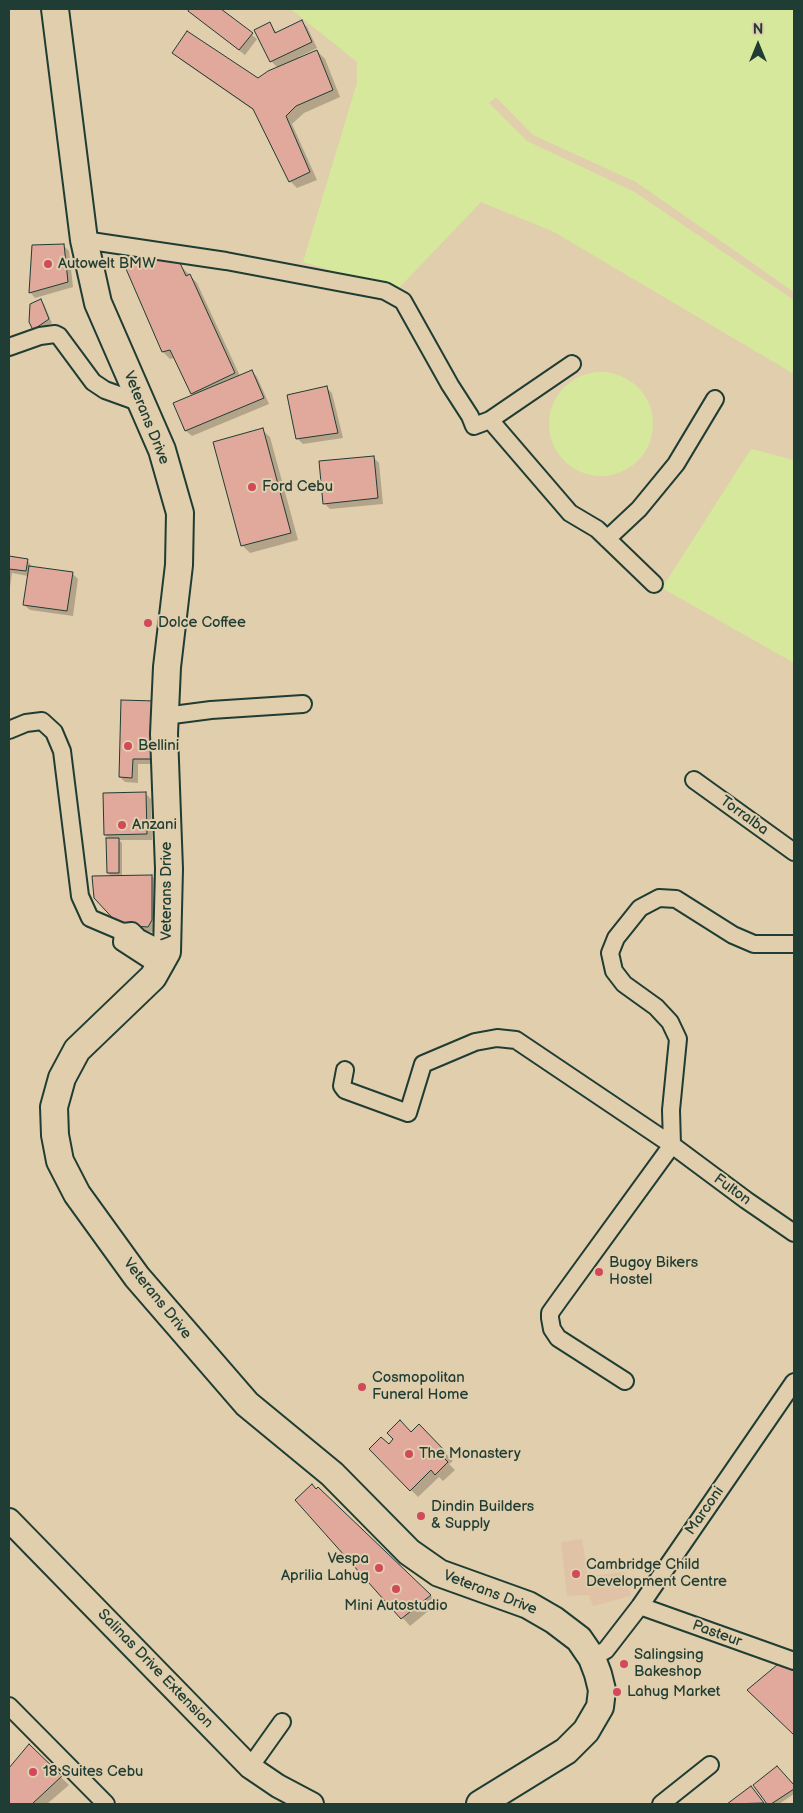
<!DOCTYPE html>
<html>
<head>
<meta charset="utf-8">
<style>
  body { margin:0 }
  #map { position:relative; width:803px; height:1813px; overflow:hidden; background:#e0ceac; font-family:"Balsamiq Sans",sans-serif }
  canvas { display:block }
  .frame { position:absolute; inset:0; border:10px solid #1f3d34; pointer-events:none }
  .north { position:absolute; left:733px; top:20px; width:50px; height:50px; -webkit-text-stroke:4px #e0ceac; paint-order:stroke; rotate:0deg; font-size:14px; font-weight:700; line-height:20px; text-align:center; color:#1f3d34 }
  .north::after { content:''; display:block; margin:auto; width:18px; height:22px; background:#1f3d34; clip-path:polygon(50% 0,100% 100%,50% 72%,0 100%) }
</style>
</head>
<body>
<div id="map">
<canvas width="803" height="1813"></canvas>
<div class="frame"></div>
<div class="north">N</div>
</div>
<script>
const context = document.querySelector('canvas').getContext('2d');
context.lineJoin = 'round';
function paint(path, color) {
  context.fillStyle = color;
  context.fill(path, 'evenodd');
}
function poly(rows) {
  const path = new Path2D();
  for (const r of rows) {
    if (r.length === 3) {
      path.moveTo(r[0] + r[2], r[1]);
      path.arc(r[0], r[1], r[2], 0, 2 * Math.PI);
      continue;
    }
    path.moveTo(r[0], r[1]);
    for (let i = 2; i < r.length; i += 2) path.lineTo(r[i], r[i + 1]);
  }
  return path;
}
function strokePath(path, color, width, dash) {
  context.strokeStyle = color;
  context.lineWidth = width;
  context.lineCap = dash ? 'butt' : 'round';
  context.setLineDash(dash || []);
  context.stroke(path);
}
function write(font, color, halo, rows, align = 'center') {
  context.font = font + ' "Balsamiq Sans",sans-serif';
  context.lineWidth = 4;
  context.setLineDash([]);
  context.textBaseline = 'middle';
  context.strokeStyle = halo;
  context.fillStyle = color;
  for (const [text, x, y, turn = 0] of rows) {
    context.save();
    context.translate(x, y);
    context.rotate((+turn || 0) * Math.PI / 180);
    context.textAlign = isNaN(turn) ? turn : align;
    if (halo) context.strokeText(text, 0, 0);
    context.fillText(text, 0, 0);
    context.restore();
  }
}
paint(poly([
  [582,1539,588,1576,625,1572,631,1596,593,1606,589,1595,567,1596,561,1542]
]), '#e0c3a7');
paint(poly([
  [287,9,794,9,794,292,636,182,533,135,496,97,489,103,527,141,633,191,794,300,794,374,554,232,481,202,397,290,303,262,357,83,357,62,292,10],
  [601,424,52],
  [751,449,794,460,794,663,662,588]
]), '#d6e89c');
paint(poly([
  [191,9,219,9,257,39,245,55,195,16,189,11],
  [302,22,307,27,317,48,299,57,300,59,317,51,325,59,340,97,304,113,292,124,317,180,297,188,290,181,256,112,181,60,174,53,258,79,278,68,271,61,270,24,277,33],
  [63,245,69,251,73,287,35,298,30,292],
  [179,264,197,283,240,376,252,371,257,377,269,404,192,436,186,431,175,403,194,395,175,358,170,359,163,352],
  [41,301,44,304,52,323,38,333,30,322],
  [326,387,332,393,343,438,303,444,297,438],
  [262,430,270,437,298,540,250,553,242,545],
  [373,457,379,463,383,504,330,509,324,503],
  [9,557,27,560,33,568,72,573,78,579,73,616,30,610,24,605,28,576,12,573,9,594],
  [122,701,158,764,138,764,138,783,125,782,120,777],
  [146,794,151,799,152,840,119,840,122,843,122,877,152,876,158,882,157,926,154,932,126,930,112,877,108,873,110,839,105,835],
  [419,1426,453,1461,449,1464,455,1470,443,1481,439,1477,418,1497,371,1449,389,1446,411,1433],
  [312,1485,431,1596,438,1603,410,1626,297,1500],
  [794,1666,794,1734,749,1690],
  [29,1746,69,1785,47,1804,9,1804,9,1770],
  [777,1768,794,1786,794,1794,779,1804,768,1804,754,1786],
  [751,1788,765,1804,729,1804]
]), '#0003');
const building = poly([
  [189,9,221,9,253,33,239,50,188,11,189,9],
  [302,20,312,42,270,62,254,30,270,22,275,33,302,20],
  [187,31,258,78,268,71,317,50,333,90,296,106,286,116,310,172,289,182,253,109,172,53,187,31],
  [64,244,68,282,29,293,32,245,64,244],
  [120,255,180,263,186,276,190,274,235,373,191,394,170,350,162,352,120,255],
  [41,299,49,319,33,330,29,322,30,304,41,299],
  [252,370,264,398,185,431,173,403,252,370],
  [327,386,338,433,296,439,287,395,327,386],
  [263,428,291,533,241,546,213,442,263,428],
  [374,456,378,498,323,504,319,461,374,456],
  [9,556,28,559,26,571,9,569,9,556],
  [29,566,73,572,67,611,23,605,29,566],
  [121,700,155,701,153,759,133,759,132,778,119,777,121,700],
  [146,792,147,834,104,835,103,793,146,792],
  [106,838,119,838,119,873,107,873,106,838],
  [152,875,152,920,148,927,119,925,94,898,92,876,152,875],
  [400,1420,411,1432,419,1424,446,1452,442,1456,448,1462,435,1475,431,1470,410,1491,369,1449,381,1437,389,1444,393,1439,387,1433,400,1420],
  [312,1484,316,1489,318,1487,431,1595,401,1619,295,1500,312,1484],
  [783,1660,794,1664,794,1735,747,1690,783,1660],
  [29,1744,62,1776,32,1804,9,1804,9,1768,29,1744],
  [777,1766,794,1785,794,1789,771,1804,767,1804,753,1785,777,1766],
  [751,1786,764,1803,727,1804,751,1786]
]);
paint(building, '#e1a89c');
strokePath(building, '#1f3d34', 1);
const street = poly([
  [84,240,226,261,385,291,403,301,450,385,470,416,474,426,490,420,572,364],
  [9,347,40,336,55,334,59,336,93,382,105,390,141,403],
  [490,420,570,513,597,529,654,584],
  [607,539,639,509,676,464,715,399],
  [165,716,211,710,303,704],
  [9,730,26,723,42,721,54,732,62,751,80,896,90,918,123,932,132,931,139,938,167,952],
  [694,780,794,852],
  [123,932,122,942,159,966],
  [345,1070,342,1086,345,1090,408,1113,423,1064,475,1042,497,1038,516,1040,672,1145,746,1200,794,1233],
  [625,1381,558,1338,552,1329,550,1318,550,1313,560,1299,672,1145,671,1110,678,1039,670,1022,656,1007,624,984,614,971,610,953,616,938,640,908,659,898,676,899,733,935,754,944,794,944],
  [640,1606,794,1661],
  [592,1658,606,1650,640,1606,794,1382],
  [9,1706,106,1804],
  [250,1767,282,1722],
  [661,1804,710,1765]
]);
const secondary = poly([
  [9,1520,250,1767,278,1786,312,1804]
]);
const primary = poly([
  [55,9,84,240,98,303,162,450,180,513,179,565,167,667,164,734,169,869,167,952,153,977,77,1050,62,1078,54,1107,55,1135,60,1161,77,1194,137,1277,247,1404,332,1474,409,1552,439,1573,528,1605,554,1620,579,1639,592,1658,598,1674,602,1690,600,1707,586,1731,566,1751,480,1804]
]);
strokePath(street, '#1f3d34', 20);
strokePath(secondary, '#1f3d34', 26);
strokePath(primary, '#1f3d34', 30);
strokePath(street, '#e0ceac', 16);
strokePath(secondary, '#e0ceac', 22);
strokePath(primary, '#e0ceac', 26);
for (const [x, y, r, color] of [
  [48,264,5,"#d1495b"],
  [252,487,5,"#d1495b"],
  [148,623,5,"#d1495b"],
  [128,746,5,"#d1495b"],
  [122,825,5,"#d1495b"],
  [599,1272,5,"#d1495b"],
  [362,1387,5,"#d1495b"],
  [409,1454,5,"#d1495b"],
  [421,1516,5,"#d1495b"],
  [379,1568,5,"#d1495b"],
  [576,1574,5,"#d1495b"],
  [396,1589,5,"#d1495b"],
  [624,1664,5,"#d1495b"],
  [617,1692,5,"#d1495b"],
  [33,1772,5,"#d1495b"]
]) {
  const dot = new Path2D();
  dot.arc(x, y, r, 0, 2 * Math.PI);
  context.fillStyle = color;
  context.fill(dot);
  strokePath(dot, '#e0ceac', 2);
}
write('15px', '#1f3d34', '#e0ceac', [
  ["Autowelt BMW",58,264],
  ["Ford Cebu",262,487],
  ["Dolce Coffee",158,623],
  ["Bellini",138,746],
  ["Anzani",132,825],
  ["Bugoy Bikers",609,1263],
  ["Hostel",609,1280],
  ["Cosmopolitan",372,1378],
  ["Funeral Home",372,1395],
  ["The Monastery",419,1454],
  ["Dindin Builders",431,1507],
  ["& Supply",431,1524],
  ["Vespa",369,1559,"right"],
  ["Aprilia Lahug",369,1576,"right"],
  ["Cambridge Child",586,1565],
  ["Development Centre",586,1582],
  ["Mini Autostudio",396,1606,"center"],
  ["Salingsing",634,1655],
  ["Bakeshop",634,1672],
  ["Lahug Market",627,1692],
  ["18 Suites Cebu",43,1772]
], 'left');
write('15px', '#1f3d34', '#e0ceac', [
  ["Veterans Drive",146,418,68],
  ["Torralba",744,816,36],
  ["Veterans Drive",167,891,-90],
  ["Fulton",732,1190,36],
  ["Veterans Drive",157,1299,51],
  ["Marconi",705,1511,-55],
  ["Veterans Drive",490,1593,21],
  ["Pasteur",717,1634,20],
  ["Salinas Drive Extension",155,1669,46]
]);
</script>
</body>
</html>
